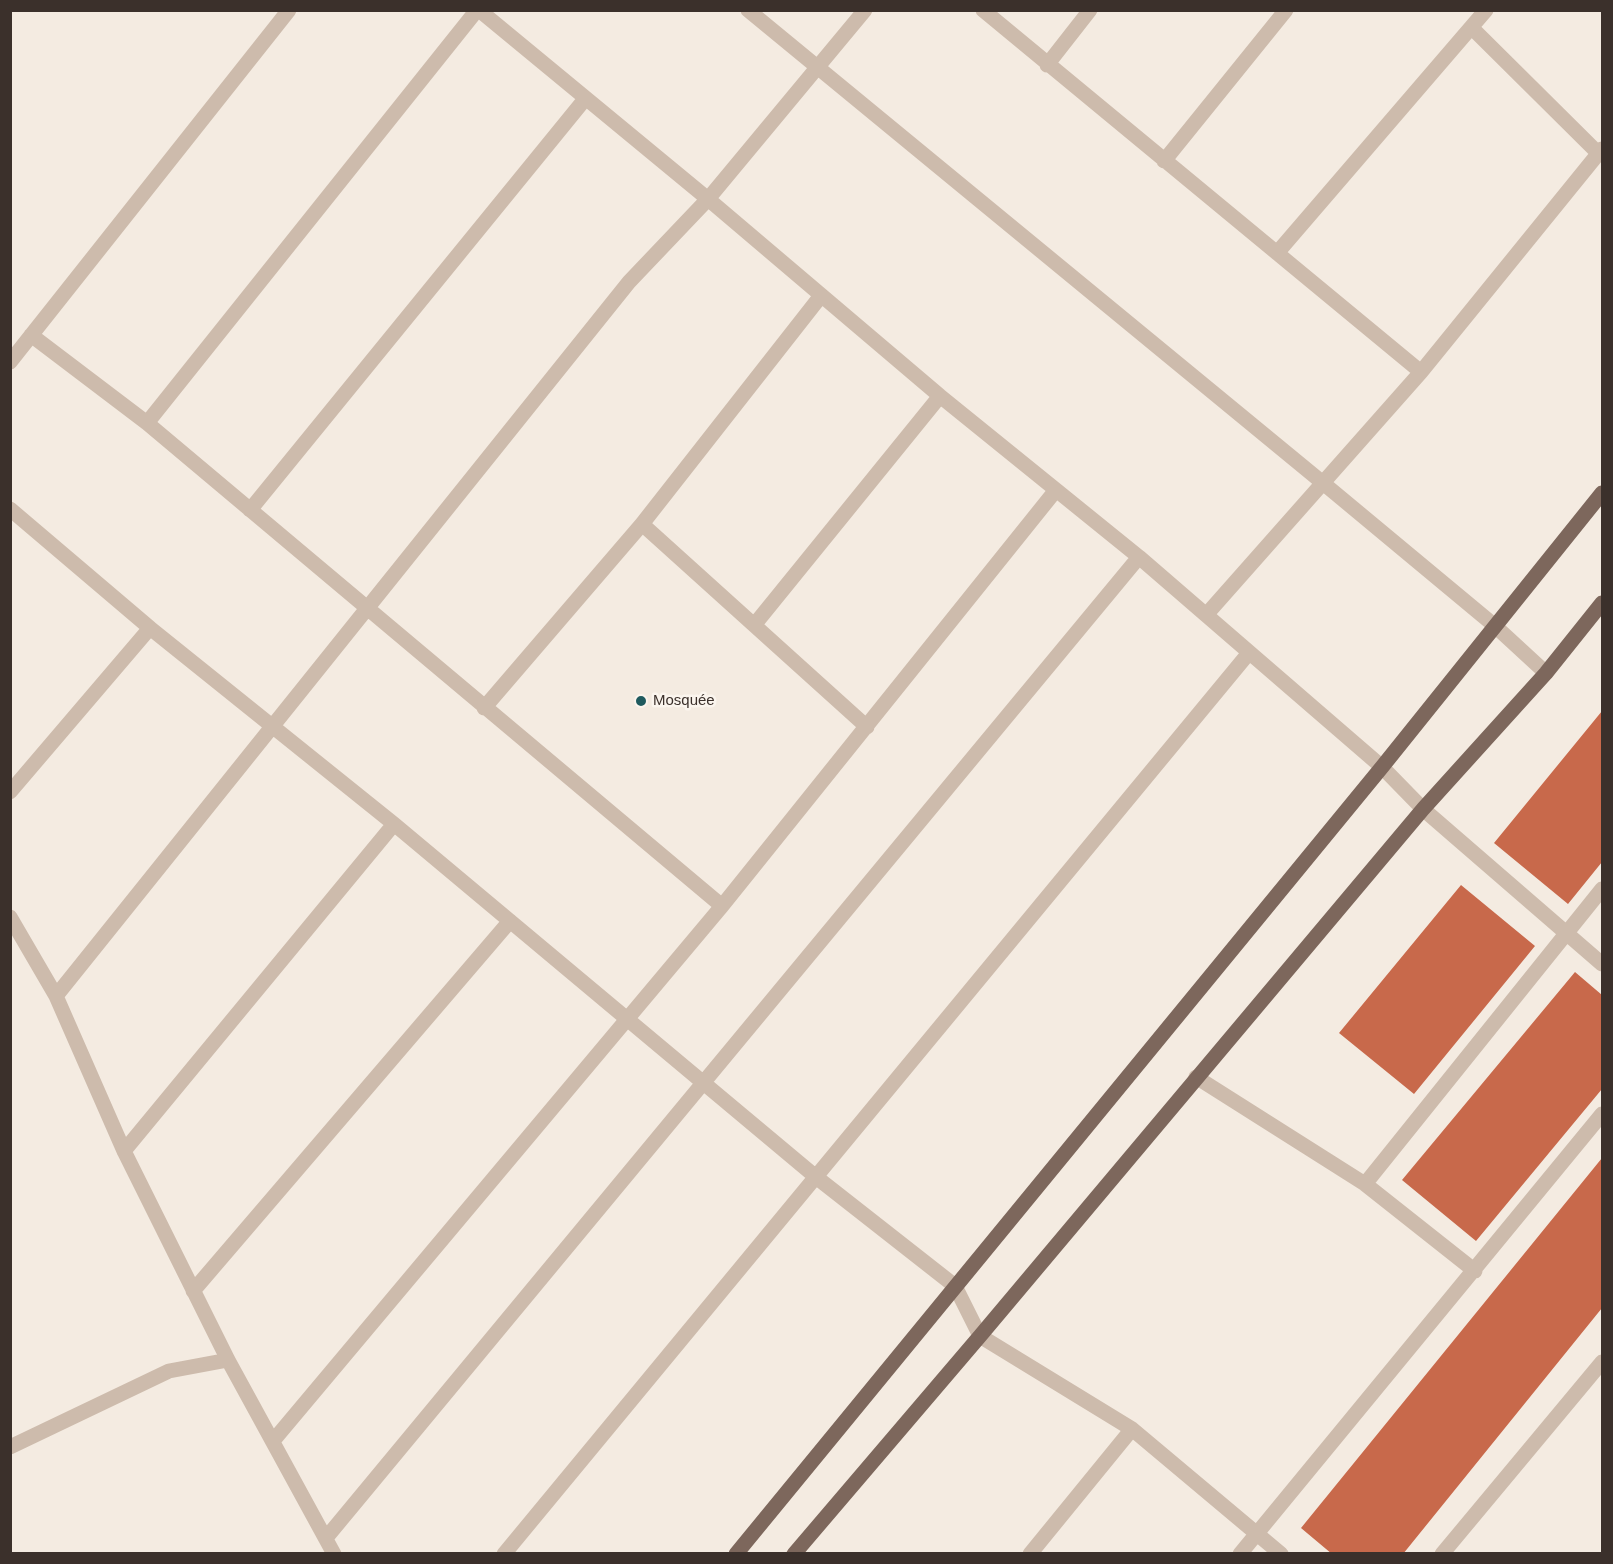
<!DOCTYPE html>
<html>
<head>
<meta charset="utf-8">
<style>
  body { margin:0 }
  #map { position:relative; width:1613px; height:1564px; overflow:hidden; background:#f4ebe1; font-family:Arial,sans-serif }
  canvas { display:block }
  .frame { position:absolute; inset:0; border:12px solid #3b302b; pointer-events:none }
</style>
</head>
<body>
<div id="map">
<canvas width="1613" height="1564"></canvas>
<div class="frame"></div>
</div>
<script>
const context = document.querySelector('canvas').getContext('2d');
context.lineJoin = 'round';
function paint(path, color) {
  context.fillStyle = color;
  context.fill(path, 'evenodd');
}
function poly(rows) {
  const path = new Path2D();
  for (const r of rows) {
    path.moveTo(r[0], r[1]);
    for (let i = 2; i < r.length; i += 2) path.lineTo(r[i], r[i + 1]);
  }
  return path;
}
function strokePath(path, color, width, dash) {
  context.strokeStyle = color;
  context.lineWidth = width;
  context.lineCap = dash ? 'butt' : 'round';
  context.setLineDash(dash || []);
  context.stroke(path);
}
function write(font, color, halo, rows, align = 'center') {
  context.font = font + ' Arial,sans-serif';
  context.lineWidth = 5;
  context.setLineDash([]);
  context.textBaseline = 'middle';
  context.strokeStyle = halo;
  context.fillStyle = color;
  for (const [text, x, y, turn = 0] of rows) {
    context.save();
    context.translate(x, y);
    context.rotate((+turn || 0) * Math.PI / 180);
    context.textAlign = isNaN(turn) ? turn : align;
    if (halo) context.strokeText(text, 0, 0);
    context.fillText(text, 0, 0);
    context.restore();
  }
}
paint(poly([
  [1602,711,1602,862,1568,904,1494,843],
  [1461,885,1535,946,1414,1094,1339,1033],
  [1575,972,1602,995,1602,1089,1476,1241,1402,1180],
  [1602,1158,1602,1308,1403,1554,1332,1554,1301,1528]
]), '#c8694b');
strokePath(poly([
  [479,10,708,199,940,396,1139,557,1382,767,1423,809,1602,964],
  [748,10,1323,483,1495,626,1546,673],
  [983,10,1421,372],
  [1472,28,1599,154],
  [1047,65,1090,10],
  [1164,161,1286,10],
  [1277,253,1486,10],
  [31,335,147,423,722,906],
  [10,362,289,10],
  [147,423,477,10],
  [10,509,150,628,394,824,816,1177,955,1286,980,1336,1132,1429,1281,1554],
  [250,510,585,99],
  [642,524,867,727],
  [1206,615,1421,372,1602,149],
  [755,624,940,396],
  [484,708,642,524,820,297],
  [10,792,150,628],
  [10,917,56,996,124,1151,228,1360,334,1554],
  [56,996,629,282,708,199,865,10],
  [1196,1077,1365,1184,1475,1271],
  [124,1151,394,824],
  [1365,1184,1602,889],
  [193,1291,510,921],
  [273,1441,722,906,1056,490],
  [10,1447,169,1371,228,1360],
  [326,1538,1139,557],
  [504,1554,1248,654],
  [1030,1554,1132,1429],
  [1240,1554,1602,1114],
  [1442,1554,1602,1362]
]), '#cdbbac', 15);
strokePath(poly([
  [736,1554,1382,767,1602,493],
  [794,1554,980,1336,1423,809,1546,673,1602,603]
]), '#7d675c', 15);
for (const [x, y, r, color] of [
  [641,701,6,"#1f5a5e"]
]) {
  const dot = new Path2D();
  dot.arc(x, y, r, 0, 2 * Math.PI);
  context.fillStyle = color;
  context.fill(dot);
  strokePath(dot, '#fbf5ee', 2);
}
write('15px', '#3b302b', '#fbf5ee', [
  ["Mosquée",653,701]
], 'left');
</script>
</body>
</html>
